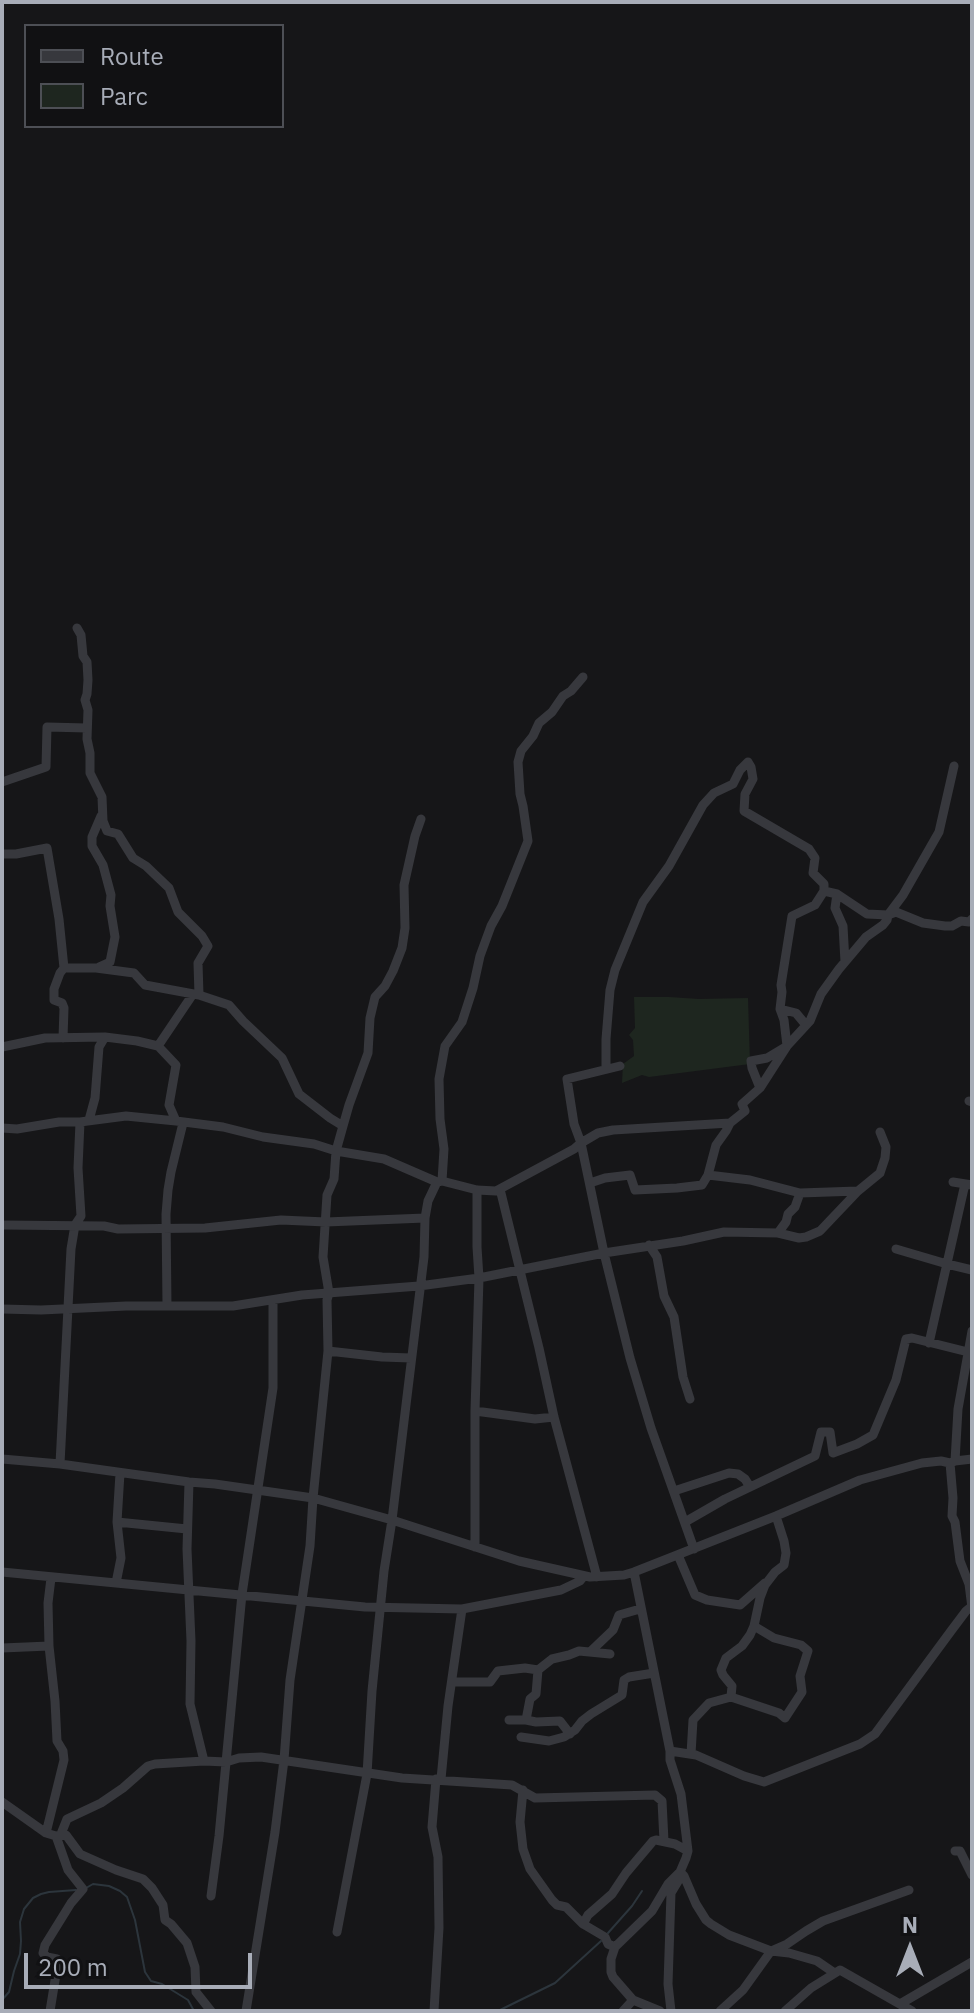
<!DOCTYPE html>
<html>
<head>
<meta charset="utf-8">
<style>
  body { margin:0 }
  #map { position:relative; width:974px; height:2013px; overflow:hidden; background:#161618; font-family:"IBM Plex Sans",sans-serif }
  canvas { display:block }
  .frame { position:absolute; inset:0; border:4px solid #a8adb8; pointer-events:none }
  .legend { position:absolute; left:24px; top:24px; width:260px; height:104px; box-sizing:border-box; background:#111113; border:2px solid #4d4f55; margin:0; padding:10px 14px; list-style:none; font-size:24px; color:#a8adb8 }
  .legend li { display:flex; align-items:center; gap:16px; height:40px }
  .legend b { width:40px; border:2px solid #4d4f55 }
  .north { position:absolute; left:870px; top:1909px; width:80px; height:80px; -webkit-text-stroke:6px #111113; paint-order:stroke; rotate:0deg; font-size:22px; font-weight:700; line-height:32px; text-align:center; color:#a8adb8 }
  .north::after { content:''; display:block; margin:auto; width:28px; height:36px; background:#a8adb8; clip-path:polygon(50% 0,100% 100%,50% 72%,0 100%) }
  .scale { position:absolute; left:24px; top:1953px; width:228px; height:36px; box-sizing:border-box; border:4px solid #a8adb8; border-top:0; padding-left:10px; font-size:24px; line-height:28px; white-space:nowrap; color:#a8adb8; -webkit-text-stroke:6px #111113; paint-order:stroke }
</style>
</head>
<body>
<div id="map">
<canvas width="974" height="2013"></canvas>
<div class="frame"></div>
<ul class="legend">
<li><b style="height:10px;background:#37383d"></b>Route</li>
<li><b style="height:22px;background:#1e261f"></b>Parc</li>
</ul>
<div class="north">N</div>
<div class="scale">200 m</div>
</div>
<script>
const context = document.querySelector('canvas').getContext('2d');
context.lineJoin = 'round';
function paint(path, color) {
  context.fillStyle = color;
  context.fill(path, 'evenodd');
}
function poly(rows) {
  const path = new Path2D();
  for (const r of rows) {
    path.moveTo(r[0], r[1]);
    for (let i = 2; i < r.length; i += 2) path.lineTo(r[i], r[i + 1]);
  }
  return path;
}
function strokePath(path, color, width, dash) {
  context.strokeStyle = color;
  context.lineWidth = width;
  context.lineCap = dash ? 'butt' : 'round';
  context.setLineDash(dash || []);
  context.stroke(path);
}
paint(poly([
  [634,997,669,997,699,999,748,998,750,1064,649,1077,642,1075,622,1083,623,1064,634,1056,633,1040,629,1035,635,1028]
]), '#1e261f');
strokePath(poly([
  [86,1888,93,1884,109,1886,120,1891,127,1897,135,1920,145,1972,151,1981,162,1984,188,2000,194,2011],
  [608,1933,632,1906,642,1891],
  [2,2000,9,1992,14,1971,20,1954,21,1941,20,1922,24,1909,33,1898,41,1894,49,1892,76,1890],
  [498,2011,555,1983,601,1941]
]), '#2c353c', 2);
strokePath(poly([
  [77,628,81,635,83,656,87,662,88,680,87,694,85,700,88,710,87,739,90,753,90,773,102,797,103,821,107,831,118,834,133,858,146,866,169,888,178,912,202,936,208,946,198,963,199,995],
  [2,782,46,767,47,727,87,728],
  [2,854,16,854,47,848,59,919,64,968],
  [824,891,837,894,867,914,888,915,896,912,923,923,945,926,952,926,961,921,969,922,972,919],
  [837,894,835,908,843,926,845,962],
  [99,967,110,962,115,937,110,906,111,895,103,865,92,846,92,837,101,816],
  [780,1009,796,1013,806,1025],
  [63,1038,64,1008,62,1003,54,1000,54,989,60,973,64,968,96,968,134,973,145,985,199,995,229,1005,243,1021,282,1058,299,1094,330,1118,343,1126,336,1151,334,1179,327,1195,323,1257,329,1293,327,1300,328,1351,313,1498,310,1546,290,1680,284,1760,275,1832,246,2011],
  [158,1046,193,994],
  [2,1047,45,1038,105,1037,137,1041,158,1046,176,1065,169,1105,176,1121],
  [620,1066,567,1079,574,1124,581,1143,604,1253,630,1358,651,1428,694,1549],
  [606,1068,606,1039,610,990,615,970,643,902,669,866,703,805,714,793,733,784,740,770,748,762,751,767,753,779,745,794,744,811,809,849,815,858,813,873,824,884,824,891],
  [760,1088,752,1068,751,1061,767,1058,787,1046,784,1020,780,1009,782,992,781,985,792,916,815,905,824,891],
  [969,1101,972,1102],
  [89,1120,95,1098,99,1047,105,1037],
  [343,1126,349,1105,368,1053,370,1018,375,997,385,986,393,971,402,948,405,928,404,885,415,836,421,819],
  [2,1128,17,1129,59,1122,80,1122,126,1116,176,1121,223,1127,263,1137,314,1144,336,1151,384,1159,437,1182,442,1181,477,1190,496,1191,574,1149,581,1143,598,1133,613,1130,730,1123],
  [708,1175,750,1180,800,1193],
  [442,1181,444,1149,440,1119,439,1079,445,1046,462,1022,473,988,480,956,491,926,502,906,528,841,523,806,520,794,518,762,521,751,533,736,539,723,552,712,563,696,571,691,583,677],
  [953,1182,972,1185],
  [590,1183,605,1178,630,1175,635,1190,677,1188,702,1185,708,1175,716,1145,726,1131,730,1123,745,1111,742,1104,760,1088,787,1046,810,1021,821,994,839,969,866,937,883,925,887,920,888,915,903,895,939,832,954,766],
  [500,1189,539,1348,554,1417,597,1577],
  [2,1225,104,1226,118,1229,205,1228,281,1220,326,1222,425,1218],
  [778,1233,786,1222,788,1214,795,1207,800,1193,858,1191],
  [649,1245,657,1257,664,1296,674,1317,683,1377,690,1399],
  [896,1249,947,1264,972,1270],
  [167,1306,166,1214,168,1190,171,1172,183,1123],
  [2,1309,41,1310,126,1306,233,1306,302,1295,419,1286,479,1278,604,1253,683,1241,724,1232,778,1233,799,1238,806,1237,820,1231,858,1191,880,1173,885,1158,886,1147,880,1132],
  [972,1331,958,1409,955,1461,950,1463,953,1498,952,1516,955,1522,960,1561,969,1584,972,1608],
  [929,1343,965,1184],
  [328,1351,382,1357,411,1358],
  [475,1411,535,1419,554,1417],
  [2,1459,60,1464,189,1482,215,1484,313,1498,392,1520,519,1561,590,1577,624,1575,634,1572,776,1516,860,1480,922,1463,941,1461,950,1463],
  [955,1461,972,1459],
  [60,1464,71,1249,75,1225,81,1216,78,1168,80,1122],
  [189,1482,187,1549,191,1641,190,1704,204,1761],
  [674,1491,729,1473,738,1474,745,1479,750,1487],
  [117,1522,187,1529],
  [685,1522,725,1499,815,1456,821,1432,830,1432,833,1453,857,1444,873,1435,896,1380,906,1339,912,1338,972,1353],
  [475,1547,475,1411,479,1278,477,1247,477,1190],
  [678,1555,695,1595,707,1600,740,1605,765,1583],
  [2,1572,365,1607,462,1609,561,1590,580,1581,584,1576],
  [634,1572,670,1751,670,1760,681,1794,688,1851,686,1858,680,1872,680,1878,671,1893,668,1984,671,2011],
  [116,1583,121,1558,117,1522,120,1473],
  [2,1648,49,1646],
  [591,1651,613,1630,619,1615,640,1609],
  [538,1670,552,1659,569,1655,579,1651,610,1654],
  [452,1682,490,1682,498,1671,525,1668,538,1670,536,1694,530,1699,526,1720],
  [731,1697,732,1686,723,1675,721,1670,726,1658,742,1646,750,1635,754,1626,760,1598,765,1585,775,1572,784,1565,786,1553,784,1541,776,1516],
  [509,1720,526,1720,536,1722,560,1721,570,1734],
  [521,1737,549,1741,564,1737,575,1730,582,1721,591,1714,622,1695,624,1680,629,1677,654,1673],
  [670,1751,696,1755,744,1776,764,1782,860,1744,875,1734,951,1631,966,1611,971,1607],
  [691,1754,693,1720,709,1703,731,1697,779,1713,785,1718,802,1692,800,1676,808,1651,801,1645,774,1638,754,1626],
  [441,1779,448,1706,462,1609],
  [523,1790,520,1822,523,1849,530,1869,552,1900,557,1905,566,1907,583,1924,605,1937,608,1944,615,1947],
  [2,1802,46,1833],
  [61,1834,67,1819,101,1803,123,1788,148,1766,155,1764,204,1761,226,1762,239,1758,261,1757,402,1778,512,1785,535,1798,655,1795,662,1801,664,1841],
  [57,1836,66,1835,80,1854,116,1870,143,1879,152,1888,163,1905,165,1920,171,1924,187,1943,195,1967,196,1992,211,2011],
  [955,1851,960,1851,972,1875],
  [211,1896,219,1836,242,1594,273,1388,273,1300],
  [583,1924,588,1915,612,1894,626,1873,653,1841,656,1840,675,1844,688,1851],
  [337,1932,367,1774,372,1691,384,1571,392,1520,424,1257,425,1218,428,1201,437,1182],
  [900,2004,972,1962],
  [50,2011,58,1962,57,1959,47,1957,43,1953,45,1945,71,1903,83,1889,68,1870,56,1836,46,1833,64,1760,63,1751,57,1741,55,1701,49,1646,48,1603,51,1578],
  [434,2011,439,1928,438,1857,432,1827,436,1779],
  [623,2011,633,2000],
  [660,2011,633,2000,613,1977,611,1972,611,1959,615,1947,652,1911,668,1884,680,1872,684,1876,696,1904,706,1920,711,1924,729,1935,771,1951,789,1953,817,1961,833,1972],
  [720,2011,743,1990,771,1951,787,1944,806,1931,823,1921,909,1890],
  [785,2011,811,1988,840,1970,912,2011]
]), '#37383d', 9);
</script>
</body>
</html>
